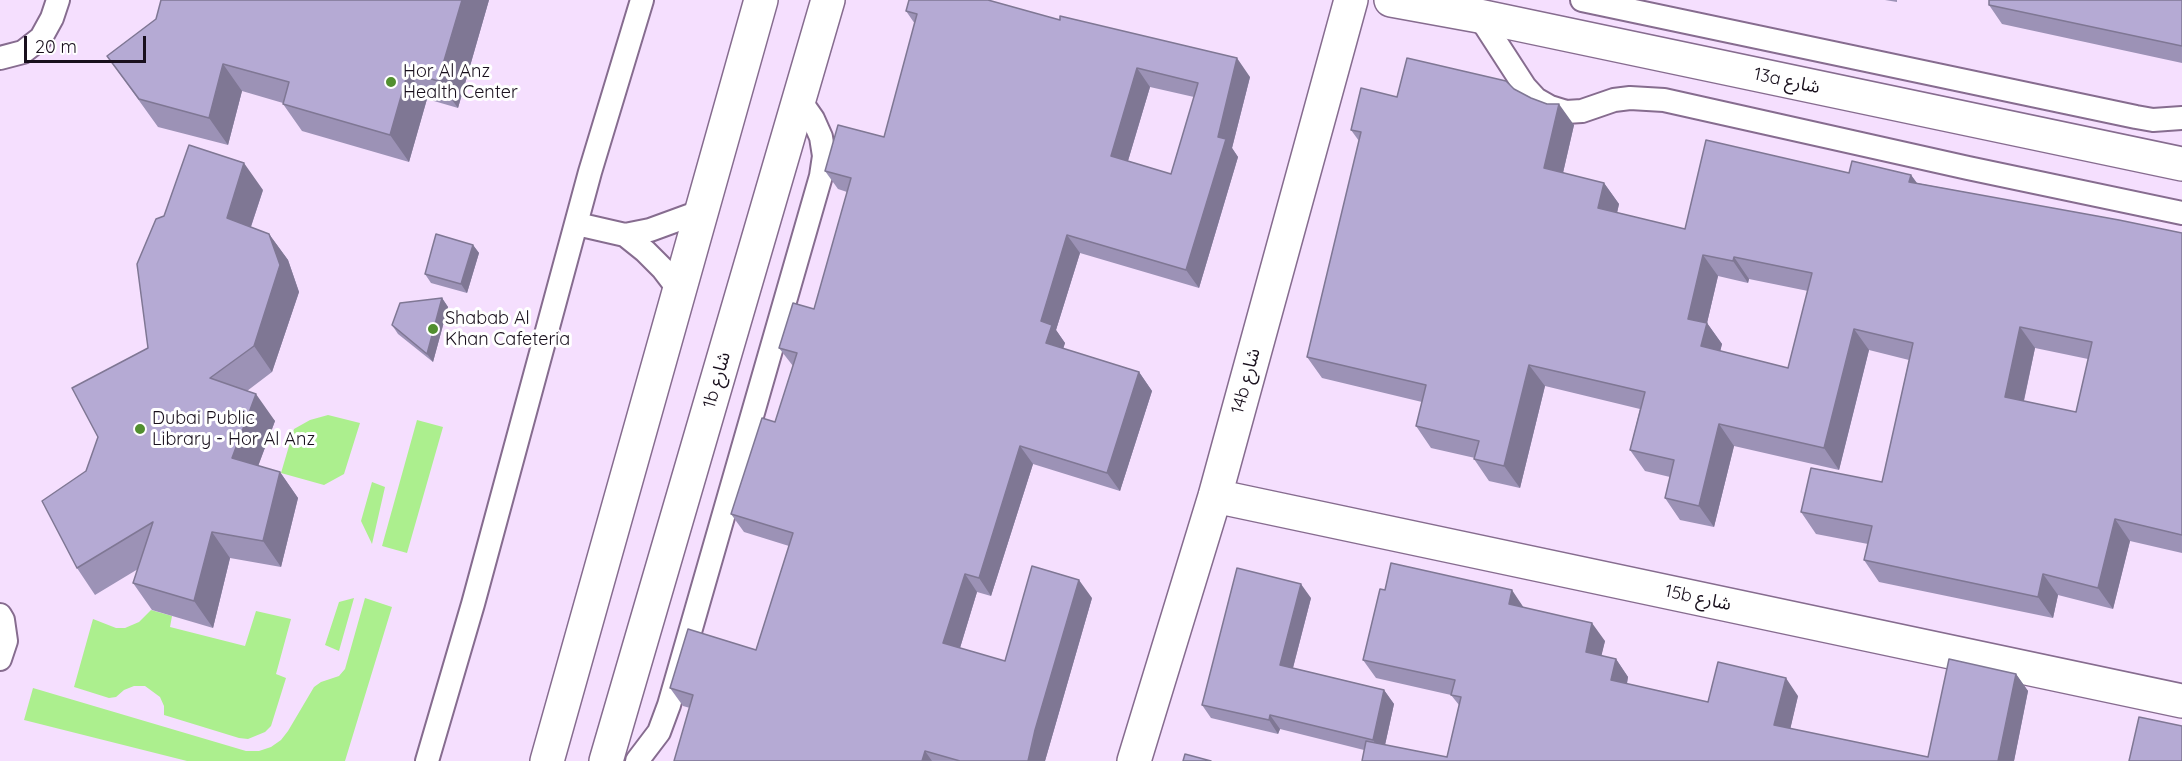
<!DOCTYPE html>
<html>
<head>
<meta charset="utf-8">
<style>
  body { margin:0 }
  #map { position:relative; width:2182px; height:761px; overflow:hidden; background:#f5dffe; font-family:Quicksand,sans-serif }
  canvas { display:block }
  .scale { position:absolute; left:24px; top:36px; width:122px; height:27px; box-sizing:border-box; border:3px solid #19101d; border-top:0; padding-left:8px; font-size:18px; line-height:21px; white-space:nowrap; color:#19101d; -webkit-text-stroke:4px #fff; paint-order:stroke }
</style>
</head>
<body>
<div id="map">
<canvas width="2182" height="761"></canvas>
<div class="scale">20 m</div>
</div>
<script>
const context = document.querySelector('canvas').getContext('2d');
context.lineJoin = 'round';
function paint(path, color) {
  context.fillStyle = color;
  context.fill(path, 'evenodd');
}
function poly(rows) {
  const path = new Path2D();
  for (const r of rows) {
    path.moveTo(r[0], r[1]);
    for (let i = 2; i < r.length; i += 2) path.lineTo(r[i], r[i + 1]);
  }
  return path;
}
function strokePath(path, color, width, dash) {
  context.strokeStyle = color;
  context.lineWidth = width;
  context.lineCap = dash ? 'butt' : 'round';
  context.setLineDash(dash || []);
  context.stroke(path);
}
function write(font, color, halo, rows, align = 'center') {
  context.font = font + ' Quicksand,"Noto Sans Arabic",sans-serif';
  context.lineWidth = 6;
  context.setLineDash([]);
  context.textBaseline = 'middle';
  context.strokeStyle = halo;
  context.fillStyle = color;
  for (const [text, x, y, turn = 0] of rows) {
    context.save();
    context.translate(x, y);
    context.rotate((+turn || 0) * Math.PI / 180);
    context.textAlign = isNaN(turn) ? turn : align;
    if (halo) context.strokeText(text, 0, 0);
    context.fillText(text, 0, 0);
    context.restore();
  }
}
paint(poly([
  [328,415,360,423,344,474,324,485,281,473,294,429,310,420],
  [417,420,443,427,407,553,382,546],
  [372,482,385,487,372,544,361,521],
  [354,598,339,651,325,645,339,602],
  [365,598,392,607,345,761,187,761,24,720,33,688,246,751,259,751,271,747,281,740,288,731,314,687,321,682,339,676,345,669],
  [151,610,172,616,170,627,245,646,256,611,291,619,276,674,286,678,271,726,265,732,248,739,239,738,164,715,164,706,160,697,145,686,134,686,124,690,116,697,109,698,74,687,93,619,116,628,125,628,139,622]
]), '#acef8e');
const lane = poly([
  [1582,0,2136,117,2153,120,2182,118],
  [1479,16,1525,87,1536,99,1550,107,1566,112,1582,111,1614,100,1630,98,1664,100,1968,168,2182,213],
  [0,58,23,52,41,38,52,18,58,0],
  [577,224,625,235,645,251,663,269,679,290],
  [625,235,650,230,702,211],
  [0,615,3,620,6,641,0,659],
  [427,761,473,604,590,172,642,0],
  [637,761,659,732,669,705,821,176,824,156,821,137,813,119,799,99]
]);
const street = poly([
  [1391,0,1479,16,2182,164],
  [1215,496,2182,701],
  [1134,761,1215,496,1351,0]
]);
const secondary = poly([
  [547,761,761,0],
  [606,761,828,0]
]);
strokePath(lane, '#866c8f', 26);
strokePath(street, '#866c8f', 36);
strokePath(secondary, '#866c8f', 36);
strokePath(lane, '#fff', 22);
strokePath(street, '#fff', 33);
strokePath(secondary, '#fff', 33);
paint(poly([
  [161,0,489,0,458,108,427,99,409,162,302,131,283,104,283,103,242,91,228,145,158,127,107,56,156,19],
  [1885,0,1897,0,1897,2],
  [2182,0,2182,63,2002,24,1989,5],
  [906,11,1250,77,1232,148,1238,157,1199,288,1080,253,1056,330,1065,343,1063,349,1139,372,1152,391,1120,491,1033,464,991,596,977,592,960,648,1005,661,1092,598,1045,761,674,761,690,708,683,706,670,688,756,650,789,546,744,532,731,514,775,422,793,366,779,348,814,309,847,192,838,189,825,171,884,137,915,24],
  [1150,87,1194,97,1171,174,1128,161],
  [1514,89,1574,125,1563,173,1604,183,1619,204,1617,213,1685,229,1849,173,1911,175,1917,183,2182,233,2182,553,2130,541,2113,609,2058,595,2053,618,1879,582,1864,560,1868,544,1816,534,1801,512,1882,482,1909,360,1869,350,1839,470,1734,446,1714,527,1680,520,1665,498,1670,477,1645,471,1630,450,1640,409,1545,386,1520,488,1489,481,1474,459,1475,458,1431,448,1416,426,1422,402,1322,378,1307,357,1359,141,1351,130,1397,97],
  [1718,276,1748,283,1749,279,1808,291,1788,368,1720,351,1722,344,1707,323],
  [2035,348,2088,359,2076,412,2024,401],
  [263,190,251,227,269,234,288,260,299,292,272,372,247,391,275,421,258,466,280,472,298,498,281,567,230,558,213,628,152,610,133,583,138,569,95,595,77,568,86,471,148,348],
  [473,245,479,253,467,293,431,283,425,274],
  [442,298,448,307,433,362,398,334,392,325],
  [1311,598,1293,668,1384,690,1394,704,1385,745,1447,757,1459,705,1451,695,1376,678,1363,660,1524,607,1605,641,1601,656,1616,659,1628,677,1627,684,1708,702,1798,696,1790,729,1928,757,2016,674,2028,691,2014,761,1362,761,1364,750,1280,729,1278,734,1211,718,1202,705]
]), '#9c92b6');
paint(poly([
  [462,0,489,0,458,108,438,81],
  [1237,58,1250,77,1232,148,1238,157,1199,288,1186,270,1218,137],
  [223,64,242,91,228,145,209,118],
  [1137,68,1150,87,1124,174,1111,156],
  [408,72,427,99,409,162,390,135],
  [1559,104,1574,125,1559,190,1544,168],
  [244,163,263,190,245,244,227,218],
  [1911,175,1926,196,1909,182],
  [1604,183,1619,204,1613,230,1598,208],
  [269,234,288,260,299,292,272,372,254,346],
  [1067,235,1080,253,1056,330,1065,343,1059,361,1046,343,1041,321],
  [473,245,479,253,467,293,461,284],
  [1703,255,1718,276,1707,323,1722,344,1716,368,1701,346,1688,319],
  [1734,257,1749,279,1748,283,1733,261],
  [442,298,448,307,433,362,427,354],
  [2020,327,2035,348,2020,418,2005,397],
  [1854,329,1869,350,1839,470,1824,448],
  [1529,365,1545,386,1520,488,1504,466],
  [1139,372,1152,391,1120,491,1107,473],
  [256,394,275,421,251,485,232,458],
  [1719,424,1734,446,1714,527,1699,506],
  [1020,446,1033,464,991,596,979,578],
  [280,472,298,498,281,567,263,541],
  [2115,519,2130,541,2113,609,2098,588],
  [212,532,230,558,213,628,194,601],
  [965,574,977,592,956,661,943,643],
  [2043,574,2058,595,2053,618,2038,597],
  [1079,580,1092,598,1045,761,1028,761,1035,730],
  [1301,584,1311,598,1290,679,1280,665],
  [1512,590,1524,608,1509,604],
  [1592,623,1605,641,1598,670,1586,652],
  [1616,659,1628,677,1624,698,1611,680],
  [2016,674,2028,691,2014,761,1998,761],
  [1786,678,1798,696,1787,743,1774,725],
  [1384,690,1394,704,1383,754,1373,740],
  [1270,715,1280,729,1278,734,1269,720],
  [925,751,932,761,922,761]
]), '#7f7794');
const building = poly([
  [161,0,462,0,438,81,408,72,390,135,283,104,289,82,223,64,209,118,139,99,107,56,156,19,161,0],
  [909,0,988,0,1060,20,1060,16,1237,58,1218,137,1226,139,1186,270,1067,235,1041,321,1052,325,1046,343,1139,372,1107,473,1020,446,979,578,965,574,943,643,1005,661,1032,566,1079,580,1035,730,1028,761,960,761,925,751,922,761,674,761,693,695,670,688,688,629,756,650,793,533,731,514,762,418,775,422,797,353,779,348,793,303,814,309,851,178,825,171,838,125,884,137,917,14,906,11,909,0],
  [1137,68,1198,83,1171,174,1111,156,1137,68],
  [1989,0,2182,0,2182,46,1989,5,1989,0],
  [1407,58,1506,81,1514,89,1531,98,1547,104,1559,104,1544,168,1604,183,1598,208,1685,229,1706,140,1849,173,1852,161,1911,175,1909,182,2119,220,2182,233,2182,535,2115,519,2098,588,2043,574,2038,597,1864,560,1872,526,1801,512,1811,468,1882,482,1913,343,1854,329,1824,448,1719,424,1699,506,1665,498,1674,460,1630,450,1645,392,1529,365,1504,466,1474,459,1479,441,1416,426,1426,385,1307,357,1361,132,1351,130,1361,88,1397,97,1407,58],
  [1703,255,1733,261,1734,257,1812,273,1788,368,1701,346,1707,323,1688,319,1703,255],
  [2020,327,2092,342,2076,412,2005,397,2020,327],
  [189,145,244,163,227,218,269,234,280,265,254,346,210,378,256,394,232,458,280,472,263,541,212,532,194,601,133,583,153,522,77,568,42,501,86,471,98,437,72,388,148,348,137,264,156,219,164,216,189,145],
  [436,234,473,245,461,284,425,274,436,234],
  [442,298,427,354,392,325,400,303,442,298],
  [1391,563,1512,590,1509,604,1592,623,1586,652,1616,659,1611,680,1708,702,1718,662,1786,678,1774,725,1928,757,1949,659,2016,674,1998,761,1362,761,1366,741,1447,757,1461,697,1451,695,1455,680,1363,660,1380,589,1385,590,1391,563],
  [1237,568,1301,584,1280,665,1384,690,1373,740,1270,715,1269,720,1202,705,1237,568],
  [2139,717,2182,726,2182,761,2129,761,2139,717],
  [1185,754,1211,761,1183,761,1185,754]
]);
paint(building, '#b5aad4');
strokePath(building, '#7f7794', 1.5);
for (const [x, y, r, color] of [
  [391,82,6,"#518f2f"],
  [433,329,6,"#518f2f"],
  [140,429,6,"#518f2f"]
]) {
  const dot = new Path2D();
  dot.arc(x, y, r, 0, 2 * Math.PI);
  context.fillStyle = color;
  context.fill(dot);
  strokePath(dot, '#fff', 2);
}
write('18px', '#19101d', '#fff', [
  ["Hor Al Anz",403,72],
  ["Health Center",403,93],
  ["Shabab Al",445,319],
  ["Khan Cafeteria",445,340],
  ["Dubai Public",152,419],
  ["Library - Hor Al Anz",152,440]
], 'left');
write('18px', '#19101d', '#fff', [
  ["13a شارع",1787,81,12],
  ["1b شارع",717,380,-74],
  ["14b شارع",1246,381,-75],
  ["15b شارع",1698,598,12]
]);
</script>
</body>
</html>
